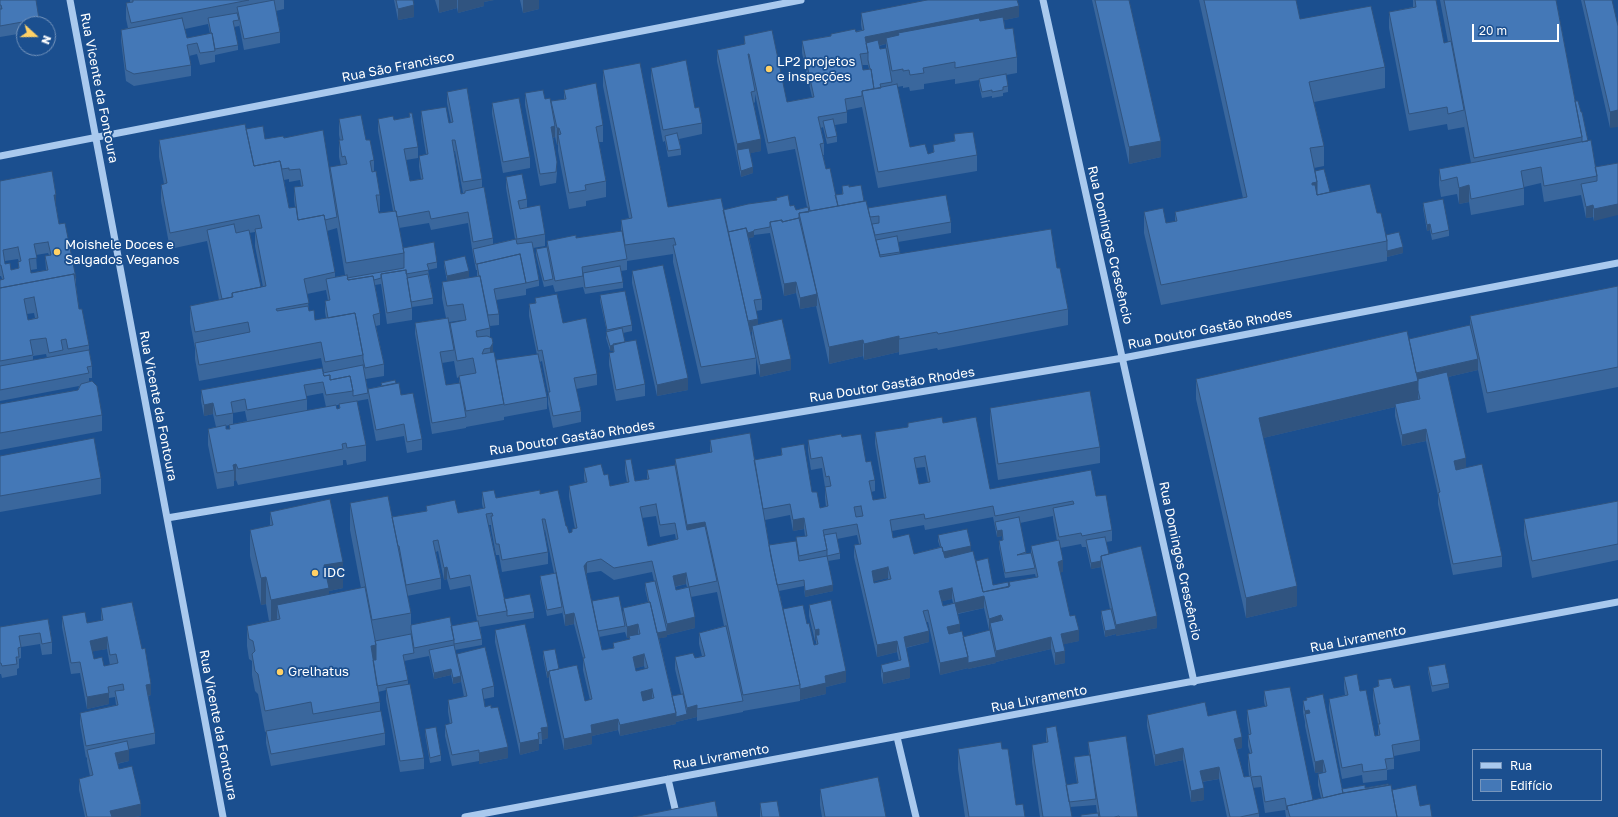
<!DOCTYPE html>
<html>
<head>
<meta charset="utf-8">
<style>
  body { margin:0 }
  #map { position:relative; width:1618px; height:817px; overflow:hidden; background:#1b4f8f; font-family:"Golos Text",sans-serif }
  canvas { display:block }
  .legend { position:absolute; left:1472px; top:749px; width:130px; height:52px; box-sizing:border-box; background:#1b4f8f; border:1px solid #7695bc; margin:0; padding:5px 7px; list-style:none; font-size:12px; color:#fff }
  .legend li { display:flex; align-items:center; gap:8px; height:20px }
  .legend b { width:20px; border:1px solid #7695bc }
  .north { position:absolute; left:16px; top:16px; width:40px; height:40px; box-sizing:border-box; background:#1b4f8f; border:1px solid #7695bc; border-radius:50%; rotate:111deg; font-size:11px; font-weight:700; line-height:16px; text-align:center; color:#fff }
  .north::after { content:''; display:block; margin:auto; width:14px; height:18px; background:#ffd166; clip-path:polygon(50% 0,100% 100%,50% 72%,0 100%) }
  .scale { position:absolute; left:1472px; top:24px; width:87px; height:18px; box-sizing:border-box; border:2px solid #fff; border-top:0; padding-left:5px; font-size:12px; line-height:14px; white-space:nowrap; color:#fff; -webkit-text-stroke:3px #1b4f8f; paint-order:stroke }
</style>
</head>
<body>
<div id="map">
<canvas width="1618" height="817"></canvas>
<ul class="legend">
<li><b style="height:5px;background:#a9c9ee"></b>Rua</li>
<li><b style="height:11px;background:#4478b7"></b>Edifício</li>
</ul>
<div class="north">N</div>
<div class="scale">20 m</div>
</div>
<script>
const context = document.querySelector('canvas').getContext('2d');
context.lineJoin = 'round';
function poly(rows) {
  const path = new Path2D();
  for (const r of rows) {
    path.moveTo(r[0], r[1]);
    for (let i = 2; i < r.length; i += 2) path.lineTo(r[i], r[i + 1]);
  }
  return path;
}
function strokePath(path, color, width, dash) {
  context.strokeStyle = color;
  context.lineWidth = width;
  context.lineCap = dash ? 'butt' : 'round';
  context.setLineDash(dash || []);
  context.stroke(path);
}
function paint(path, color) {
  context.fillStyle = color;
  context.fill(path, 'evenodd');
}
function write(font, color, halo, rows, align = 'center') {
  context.font = font + ' "Golos Text",sans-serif';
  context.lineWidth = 3.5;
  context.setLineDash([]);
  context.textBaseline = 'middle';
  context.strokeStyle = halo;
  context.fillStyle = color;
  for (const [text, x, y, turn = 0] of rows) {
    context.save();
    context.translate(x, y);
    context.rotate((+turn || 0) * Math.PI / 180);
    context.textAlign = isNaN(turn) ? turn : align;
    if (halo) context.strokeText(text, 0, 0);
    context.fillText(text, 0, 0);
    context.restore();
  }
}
strokePath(poly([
  [70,0,223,817],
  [1043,0,1194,682],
  [0,156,801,0],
  [167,518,1123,358,1618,263],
  [897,737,916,817],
  [668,779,677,817],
  [465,817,1618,602]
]), '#a9c9ee', 7);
paint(poly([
  [0,0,39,19,39,24,24,24,24,33,0,37],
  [130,0,284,0,284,9,276,11,280,32,280,43,244,50,239,24,239,26,234,27,238,45,238,50,215,55,215,62,200,65,197,54,189,56,191,65,191,76,134,86,126,81,121,41,121,30,128,28,126,19,126,3,130,3],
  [208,24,210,34,187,38,185,29],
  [394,0,413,0,414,17,398,20],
  [435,0,494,0,484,2,484,6,458,13,457,8,439,13],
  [520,0,539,0,539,9,523,13],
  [1092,0,1129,0,1161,157,1129,164],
  [1199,0,1296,0,1300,19,1385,67,1385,88,1314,102,1324,146,1324,166,1314,168,1315,171,1330,192,1377,213,1386,235,1403,253,1387,257,1387,261,1161,305,1144,233,1144,212,1166,223,1175,222,1175,212,1243,198],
  [1413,0,1436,0,1444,43,1448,42,1440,0,1556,0,1575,101,1581,112,1595,167,1618,163,1594,221,1593,217,1586,218,1581,195,1544,202,1541,183,1524,187,1524,205,1471,215,1469,202,1459,204,1457,194,1441,197,1439,185,1439,169,1471,163,1464,126,1464,127,1448,130,1447,124,1409,131,1389,28,1389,12,1413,7],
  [1581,0,1612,0,1610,128],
  [861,13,1019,17,1004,20,1005,29,1017,57,1017,73,1006,75,1008,86,1008,92,1003,93,1003,96,992,98,992,96,982,98,979,85,979,80,955,84,955,79,924,84,924,89,910,91,909,87,903,88,903,86,897,87,910,147,928,154,933,153,933,145,954,141,954,134,977,155,977,171,878,188,862,107,847,110,847,123,835,125,837,136,837,142,827,144,823,127,821,128,824,143,824,155,823,155,826,169,835,195,842,194,842,186,849,187,864,201,868,208,951,222,951,233,898,242,900,254,1057,268,1068,309,1068,325,938,350,937,348,899,355,899,352,864,360,863,356,829,364,816,306,800,309,796,293,784,296,770,233,754,235,754,237,749,238,762,299,762,310,756,311,758,324,791,370,760,377,752,337,752,332,750,332,756,358,756,374,701,384,673,262,673,254,627,261,627,270,621,271,623,282,623,288,585,294,583,287,555,292,553,285,544,287,536,255,536,249,547,247,547,241,576,238,621,231,621,220,629,218,603,86,603,70,668,207,723,210,790,206,796,210,807,207,795,149,768,154,755,94,755,102,754,103,761,151,750,153,753,173,741,177,717,61,717,50,744,45,744,36,787,102,812,97,802,53,802,41,862,30,861,25],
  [886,44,886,48,880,49,879,46],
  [862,65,868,65,869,69,863,70],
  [651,68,695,108,702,123,702,134,679,139,681,149,681,155,668,157,665,141,663,142,651,79],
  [564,90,603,125,603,142,599,142,606,181,606,197,586,201,586,206,569,209,558,151,558,144,557,145,555,137,553,138,557,173,556,183,540,186,525,105,525,93,545,99,551,108,551,101,564,99],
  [447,92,482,179,482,187,493,238,493,244,515,239,506,188,506,177,527,199,527,208,545,234,545,246,533,248,539,280,539,286,526,289,526,295,496,300,499,314,499,325,490,326,490,337,493,352,496,360,537,355,529,316,529,304,535,303,535,298,563,323,597,374,597,385,576,389,581,411,581,422,553,428,548,404,548,392,542,361,540,362,547,397,547,409,504,417,504,420,466,427,466,428,432,434,415,334,415,323,446,318,442,298,442,282,447,281,444,266,444,261,469,277,450,281,477,277,477,270,476,270,473,255,468,223,431,230,429,223,399,228,403,248,437,262,437,268,428,270,429,275,433,298,433,304,412,307,412,320,387,324,381,284,375,285,380,313,380,325,376,326,384,364,384,376,366,379,368,393,368,389,381,386,381,383,396,383,422,439,422,450,407,453,404,436,376,441,368,399,357,401,366,445,366,461,347,465,346,460,343,460,343,465,238,485,236,480,234,481,234,486,217,489,208,445,208,429,216,427,213,414,204,416,201,401,201,390,324,373,321,358,199,381,195,359,195,348,190,322,190,306,219,300,207,241,170,249,161,201,161,185,164,184,159,157,159,140,246,129,265,139,284,138,330,172,330,167,341,166,339,157,339,140,340,140,339,135,339,119,366,140,374,160,374,172,380,195,380,211,379,211,379,213,393,211,378,131,378,119,394,120,409,117,409,113,418,147,418,158,406,160,410,181,421,179,419,167,419,156,426,154,421,122,421,111,449,123,451,123,447,103],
  [454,151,455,151,463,193,461,194],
  [289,179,289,182,300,180,301,186,294,187,294,199,295,207,289,208,284,180],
  [337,228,345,275,335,277,335,272,327,231],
  [255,232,255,246,263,287,261,287,249,233],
  [326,290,328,301,325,301,325,312,326,318,315,320,309,311,307,294],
  [463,320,463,321,450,323,450,327,449,322],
  [454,361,457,378,459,377,459,383,446,385,442,363],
  [323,393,326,407,343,404,339,404,339,408,337,409,307,410,307,396],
  [245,411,247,421,233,424,233,413],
  [229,425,229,429,226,429,226,426],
  [492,103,530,157,530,168,503,173,492,114],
  [0,181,56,206,59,224,76,278,76,285,79,309,89,345,89,350,92,366,92,378,89,378,89,382,102,415,102,431,0,450,0,404,78,390,79,386,0,401,0,280,2,279,1,276,0,276],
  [48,253,49,255,45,256,46,270,31,273,31,270,37,269,36,255],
  [18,259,19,262,18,268,11,270,5,264,5,261],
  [34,313,35,318,28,320,27,314],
  [46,354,47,358,33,360,33,356],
  [1423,203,1449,230,1449,236,1432,240,1430,230,1427,231,1423,208],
  [632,271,688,390,657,396,632,283],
  [1618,286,1618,387,1487,413,1478,370,1448,377,1466,467,1502,556,1502,567,1453,575,1438,504,1438,495,1426,441,1402,446,1395,416,1395,407,1263,438,1297,606,1246,618,1196,399,1196,379,1409,339,1470,325,1470,316],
  [600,295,632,325,632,331,623,333,625,342,645,384,645,396,616,401,609,365,609,353,613,352,613,351,610,351,606,338,607,332,600,301],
  [990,408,1100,447,1100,463,998,480,990,424],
  [943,423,990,489,1096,496,1112,530,1112,541,1106,542,1109,554,1157,628,1116,636,1116,634,1105,637,1101,617,1101,611,1110,609,1101,567,1091,569,1086,547,1082,547,1081,544,1060,548,1063,572,1060,572,1070,616,1079,641,1063,644,1065,663,1055,665,1051,649,996,662,996,663,968,669,968,668,940,675,928,622,926,622,929,642,906,648,910,678,883,684,881,676,881,665,899,661,897,652,877,657,854,557,854,545,859,544,857,535,837,539,840,553,840,559,828,561,833,591,805,597,804,586,779,591,783,609,807,624,814,645,816,645,816,641,815,641,809,616,809,605,846,682,826,687,826,694,800,700,800,701,743,711,743,712,697,721,697,717,676,722,676,724,620,736,618,730,592,736,592,744,564,750,549,682,549,677,547,678,543,657,543,651,559,669,585,701,590,700,583,670,583,658,574,624,565,626,562,611,562,613,547,616,540,582,540,576,554,573,545,530,544,530,548,552,548,564,502,572,499,555,496,555,491,528,491,525,489,525,504,599,534,612,534,618,480,627,482,639,482,645,455,650,457,660,457,654,494,686,494,697,484,699,485,707,491,708,508,758,479,764,479,761,452,766,445,736,445,725,450,724,448,712,448,700,464,697,461,681,461,682,453,684,451,675,434,679,429,656,404,661,408,680,408,685,424,758,424,769,400,772,386,699,386,690,378,692,380,702,380,711,385,733,385,745,271,766,266,743,266,732,265,732,258,694,255,691,252,675,252,661,249,659,247,646,247,626,269,621,266,604,261,605,250,556,250,530,270,526,270,512,343,588,329,591,329,595,361,588,350,530,350,503,392,517,426,511,426,506,458,513,483,508,482,504,482,492,496,498,540,494,566,526,569,533,572,533,575,529,569,497,569,486,585,483,584,479,584,468,604,475,610,486,627,483,625,472,625,460,635,481,647,479,647,470,675,465,675,459,710,453,710,440,754,460,781,455,781,448,812,492,820,508,826,507,825,498,825,487,822,468,811,470,808,451,808,440,842,437,866,462,875,480,875,491,871,492,873,500,884,498,875,444,875,432],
  [925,467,928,483,919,484,916,468],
  [790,515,793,531,804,529,805,536,796,537,796,542,769,545,765,520],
  [656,516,660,537,675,534,676,540,648,546,642,518],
  [1053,516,1053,519,1057,541,1031,546,1031,553,1026,553,1020,523],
  [993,517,997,537,1002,536,1002,540,999,541,999,547,1005,578,1035,574,1036,578,1009,582,1009,587,993,585,976,561,971,552,938,535,938,541,940,547,914,554,893,538,892,531,924,525,925,530],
  [438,551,444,580,447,579,450,590,470,586,477,621,451,626,411,625,411,613,407,596,441,589,441,578,436,552],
  [601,571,614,580,652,572,654,581,645,583,645,589,648,602,623,608,623,614,591,601,586,575,587,573],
  [888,578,888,580,874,583,874,581],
  [686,584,687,587,676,590,675,587],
  [717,592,724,626,699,633,699,644,702,656,695,658,675,657,675,669,681,694,672,696,659,638,667,637,667,635,695,628,691,597],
  [952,599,953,603,943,606,942,601],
  [984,608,989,630,990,630,963,637,960,632,958,614],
  [625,632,627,638,629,638,629,640,613,643,613,648,602,650,599,637],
  [644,666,645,669,636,671,636,668],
  [0,456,101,478,101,494,0,512],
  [1618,501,1618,560,1532,578,1524,535,1524,519],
  [101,608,151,695,148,696,155,733,155,744,129,749,129,761,117,764,119,769,141,816,135,817,85,817,79,790,79,779,90,776,87,761,87,757,86,758,80,724,80,713,116,705,115,697,109,698,109,704,87,709,80,673,71,674,62,627,62,616,87,623,101,621],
  [107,649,110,665,104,666,94,659,92,651],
  [48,619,52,642,52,654,42,655,40,644,21,647,21,658,19,659,19,668,17,669,17,675,2,678,1,674,0,674,0,627],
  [495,630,548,738,542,740,542,744,539,744,539,750,520,755,495,642],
  [1428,667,1449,683,1449,688,1432,692,1428,672],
  [1344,677,1375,736,1378,735,1378,724,1373,699,1373,688,1378,687,1378,680,1394,688,1420,740,1420,751,1394,756,1394,769,1387,770,1387,780,1363,783,1362,775,1342,779,1329,710,1329,699,1345,695,1344,688],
  [1264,691,1313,800,1321,798,1318,785,1318,774,1323,773,1323,772,1315,773,1305,726,1305,722,1303,712,1303,701,1306,700,1342,789,1365,788,1392,790,1420,806,1432,817,1286,817,1285,810,1265,813,1261,787,1253,788,1259,813,1259,817,1227,817,1219,779,1202,782,1204,800,1191,802,1183,760,1155,766,1147,726,1147,715,1208,716,1242,748,1237,749,1244,777,1249,776,1248,765,1248,754,1250,753,1248,746,1248,735,1249,735,1247,721,1247,710,1265,706,1264,702],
  [1046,728,1066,785,1077,783,1074,763,1074,757,1089,755,1088,742,1138,817,1081,817,1097,813,1096,805,1070,807,1072,817,1040,817,1032,762,1032,745,1046,743],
  [425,729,441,755,441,761,430,763,425,734],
  [958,749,1002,749,1016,805,1025,817,965,817,958,769],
  [820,789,886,817,822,817,820,805],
  [760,803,780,817,760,817]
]), '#3a679d');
paint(poly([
  [439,0,457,0,457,8,439,13],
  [458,0,494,0,484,2,484,6,458,13],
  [523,0,539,0,539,9,523,13],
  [414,5,414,17,398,20,398,9],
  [1019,6,1019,17,899,42,898,33,898,42,886,38,886,44,866,48,865,37],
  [1618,110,1618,127,1610,128,1610,112],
  [555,126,555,137,551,138,551,127],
  [557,128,559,128,559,143,558,135,558,144,557,145],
  [761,139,761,151,738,156,737,150,737,144],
  [1161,141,1161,157,1129,164,1129,147],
  [753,167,753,173,741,177,741,171],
  [1317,182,1317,202,1312,183],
  [1469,185,1469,202,1459,204,1459,188],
  [54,195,56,195,56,206],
  [1618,204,1618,215,1594,221,1594,209],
  [1593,205,1593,217,1586,218,1586,207],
  [1430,224,1430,230,1427,231,1427,225],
  [754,231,754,237,729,243,728,238],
  [1403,247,1403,253,1387,257,1387,251],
  [469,271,469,277,447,282,447,276],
  [796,282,796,293,784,296,784,284],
  [817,294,817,306,800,309,800,298],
  [758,319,758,331,752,326,752,332,747,333,747,322],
  [899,336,899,352,864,360,864,344],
  [863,340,863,356,829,364,829,347],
  [493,343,493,359,490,364,490,348],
  [613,345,613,351,610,351,610,346],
  [791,359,791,370,760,377,760,365],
  [1478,359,1478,370,1418,384,1418,402,1395,404,1395,407,1259,439,1259,418,1414,374],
  [688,378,688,390,657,396,657,385],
  [213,403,213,414,204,416,204,405],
  [1426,429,1426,441,1402,446,1402,435],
  [1466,458,1466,470,1454,472,1454,461],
  [236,464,236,480,234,481,234,470,233,465],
  [804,518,804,529,793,531,793,520],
  [705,522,705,538,687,542,687,525],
  [1002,530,1002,536,997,537,997,531],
  [971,546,971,552,942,558,942,552],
  [1063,560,1063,572,1058,573,1058,562],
  [1101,561,1101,567,1091,569,1091,563],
  [343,562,343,588,329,591,329,615,277,605,277,626,271,627,271,600,324,565],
  [587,562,587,573,584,577,584,566],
  [447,567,447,579,444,580,444,568],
  [888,567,888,578,872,582,872,571],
  [686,573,686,584,673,587,673,576],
  [266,577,266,604,261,605,261,578],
  [833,585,833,591,805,597,805,591],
  [1297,586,1297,606,1246,618,1246,598],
  [952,588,952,599,939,602,939,591],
  [984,596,984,608,955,614,955,603],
  [574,613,574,624,565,626,565,615],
  [1001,615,1001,627,990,623,990,630,989,630,989,619],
  [1157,616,1157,628,1116,636,1116,625],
  [695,617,695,628,667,635,667,637,656,639,656,633,667,631,667,624],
  [638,624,638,636,629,636,629,638,627,638,627,627],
  [960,624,960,635,947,638,947,627],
  [819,629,819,641,816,635,816,641,815,641,815,630],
  [1116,629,1116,634,1105,637,1105,631],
  [1079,630,1079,641,1061,645,1061,634],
  [929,631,929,642,904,648,904,637],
  [107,637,107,649,90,652,90,641],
  [1051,637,1051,649,996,662,996,663,968,669,968,663,996,657,996,651],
  [897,641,897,652,877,657,877,645],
  [376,645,376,666,372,667,371,646],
  [1065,651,1065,663,1055,665,1055,653],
  [644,654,644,666,633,669,633,657],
  [968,657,968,668,940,675,940,663],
  [910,667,910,678,883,684,883,673],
  [451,669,451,675,434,679,434,673],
  [846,671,846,682,826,687,826,694,800,700,800,689,825,676],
  [547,672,549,672,549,677,547,678],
  [461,676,461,682,453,684,453,678],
  [151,684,151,695,146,696,146,685],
  [652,689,652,701,641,703,641,692],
  [109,693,109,704,87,709,87,697],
  [697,705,697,717,676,722,676,724,620,736,620,725,676,713,687,714,687,708],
  [1309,710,1309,721,1305,714,1305,722,1305,711],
  [618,719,618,730,592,736,592,744,564,750,564,739,591,725],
  [548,727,548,738,542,740,541,728],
  [1242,737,1242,748,1234,750,1234,739],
  [539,739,539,750,520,755,520,743],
  [508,747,508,758,479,764,479,753],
  [1183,748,1183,760,1155,766,1155,755],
  [129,750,129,761,115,764,115,753],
  [1323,760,1323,772,1315,773,1315,762],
  [1219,767,1219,779,1200,782,1200,771],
  [1204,788,1204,800,1191,802,1191,791],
  [141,804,141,816,135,817,110,817,110,811]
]), '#305480');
const building = poly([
  [0,0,36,0,39,19,0,26,0,9,2,9,1,5,0,5,0,0],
  [133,0,249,0,131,23,126,3,133,2,133,0],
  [274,0,280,32,244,39,237,7,274,0],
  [396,0,413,0,414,5,398,9,396,0],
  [927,0,1017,0,1019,6,865,37,868,53,860,54,863,70,871,69,874,89,862,91,862,96,845,99,847,112,818,117,824,143,820,144,826,169,830,168,838,206,810,211,795,137,768,143,749,54,748,54,755,91,751,92,761,139,737,144,717,50,745,44,744,36,772,30,787,102,814,97,802,41,831,36,831,34,855,29,856,32,864,30,861,13,927,0],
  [1095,0,1129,0,1161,141,1129,147,1095,0],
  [1204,0,1296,0,1300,19,1371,6,1385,67,1309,82,1324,146,1310,148,1317,182,1312,183,1312,185,1315,185,1317,195,1370,184,1377,213,1381,213,1387,241,1161,285,1144,212,1163,208,1166,223,1177,221,1175,212,1247,197,1204,0],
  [1415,0,1436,0,1444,43,1451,41,1464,110,1448,114,1447,107,1409,114,1389,12,1416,7,1415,0],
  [1444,0,1556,0,1582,137,1474,158,1444,0],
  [1584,0,1612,0,1618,26,1618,110,1610,112,1584,0],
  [237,13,239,20,233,21,238,45,215,49,212,33,211,33,208,18,237,13],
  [1003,17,1005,29,1013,28,1017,57,955,68,955,62,923,68,924,73,910,75,909,70,903,71,903,69,892,71,886,38,899,35,898,33,979,18,980,21,1003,17],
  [182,18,187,38,212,33,215,51,200,53,197,43,187,45,191,65,134,74,126,70,121,30,182,18],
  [878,40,880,49,886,48,892,82,880,84,881,88,874,89,871,69,870,69,868,60,868,53,866,43,878,40],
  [686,60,695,108,699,107,702,123,663,130,651,68,686,60],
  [640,63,668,207,721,198,756,358,701,367,673,245,676,245,674,238,625,245,621,220,632,218,603,70,640,63],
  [1006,74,1008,86,1003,87,1003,90,992,92,992,90,982,92,979,79,1006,74],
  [596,83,603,125,596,127,606,181,585,185,586,190,569,193,558,135,561,134,559,128,557,128,551,101,566,99,564,90,596,83],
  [897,84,910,147,925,144,928,154,934,152,933,145,955,141,954,134,973,132,977,155,878,172,862,91,897,84],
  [467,88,482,179,463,182,455,140,452,140,461,194,465,193,465,191,484,187,493,238,473,242,468,212,431,219,429,211,397,217,396,211,395,211,378,119,393,116,394,120,410,117,409,113,412,113,418,147,404,149,410,181,423,179,419,156,428,154,421,111,446,107,449,123,453,122,447,92,467,88],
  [543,90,545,99,550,98,555,126,551,127,557,162,556,172,540,174,525,93,543,90],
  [519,98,530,157,503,162,492,103,519,98],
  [1575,101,1578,101,1581,112,1582,112,1588,141,1582,142,1582,137,1575,101],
  [361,115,366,140,370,140,374,160,370,161,372,172,376,171,380,195,376,195,379,213,396,211,404,253,346,263,330,167,347,164,345,156,342,157,339,140,343,140,339,119,361,115],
  [833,119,837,136,827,138,823,121,833,119],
  [245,124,254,166,280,161,289,208,296,207,298,220,324,215,335,272,304,279,309,303,276,309,277,311,308,306,309,311,314,310,315,320,355,313,363,355,325,362,321,342,199,365,195,343,250,332,248,322,195,332,190,306,233,297,232,293,266,286,255,229,262,228,259,215,170,233,161,185,167,183,159,140,245,124],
  [263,126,265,139,283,136,284,138,323,130,337,217,325,220,324,215,298,220,294,187,303,186,300,169,289,170,289,168,282,169,280,161,254,166,246,129,263,126],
  [677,133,681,149,668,151,665,136,677,133],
  [1591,140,1597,176,1544,186,1541,167,1521,171,1524,188,1471,199,1469,185,1459,188,1457,177,1441,181,1439,169,1591,140],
  [749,148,753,167,741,171,737,150,749,148],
  [1618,163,1618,204,1594,209,1593,205,1586,207,1581,184,1597,181,1597,176,1595,167,1618,163],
  [1324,169,1330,192,1317,195,1317,182,1315,171,1324,169],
  [52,171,56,195,54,195,59,224,65,223,76,278,75,278,74,274,0,288,0,280,4,279,1,265,0,265,0,181,52,171],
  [48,242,51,255,45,256,48,270,31,273,29,259,37,258,34,244,48,242],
  [18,247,21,261,18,262,19,268,11,270,10,263,5,264,3,250,18,247],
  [522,174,527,199,518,201,520,209,540,205,545,234,517,239,506,177,522,174],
  [849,185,849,187,861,185,864,201,838,206,835,195,843,194,842,186,849,185],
  [788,195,790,206,794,205,796,210,808,207,809,212,799,213,799,218,782,222,782,220,770,222,770,227,754,230,754,231,748,233,746,228,728,232,723,210,748,204,777,200,776,198,788,195],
  [946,195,951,222,875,235,872,224,879,223,879,216,870,217,868,208,946,195],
  [1443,199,1449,230,1432,234,1430,224,1427,225,1423,203,1443,199],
  [866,201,880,257,1051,229,1057,268,1060,268,1068,309,938,334,937,332,899,339,899,336,864,344,863,340,829,347,799,213,866,201],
  [799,218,817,294,800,298,796,282,784,284,770,222,782,220,782,222,799,218],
  [234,224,236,233,249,230,261,287,232,293,232,297,222,299,207,230,234,224],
  [746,228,762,299,754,300,758,319,748,321,728,232,746,228],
  [622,231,627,259,582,267,583,276,555,281,547,241,576,235,576,238,622,231],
  [1399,232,1403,247,1387,251,1387,241,1386,235,1399,232],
  [897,236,900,252,880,255,876,240,897,236],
  [516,239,517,244,532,242,539,280,526,283,520,254,477,264,476,264,473,249,516,239],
  [434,242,437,262,427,264,429,270,406,274,406,270,381,274,381,278,374,280,373,276,348,280,347,278,404,268,404,253,403,248,434,242],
  [547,247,553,279,544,281,536,249,547,247],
  [520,254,526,283,494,289,499,314,488,315,480,276,479,276,477,264,520,254],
  [465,256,469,271,447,276,444,261,465,256],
  [663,265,688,378,657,385,632,271,663,265],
  [620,266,623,282,585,288,583,273,620,266],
  [406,270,412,308,387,313,381,274,406,270],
  [74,274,79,309,82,309,89,345,68,349,66,339,61,340,63,350,49,353,46,338,30,340,33,355,0,361,0,288,74,274],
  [34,297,38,318,28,320,24,299,34,297],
  [428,274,433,298,411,302,407,278,428,274],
  [347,275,348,280,373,276,380,313,373,315,384,364,365,368,363,359,363,355,355,313,328,318,325,301,330,300,326,279,347,275],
  [480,276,490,328,476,331,477,337,487,336,492,338,493,343,490,348,484,349,482,354,494,352,504,404,466,411,459,376,476,373,473,358,457,361,450,323,466,320,463,304,447,306,442,282,480,276],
  [1618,286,1618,367,1487,393,1470,316,1618,286],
  [625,291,632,325,607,330,600,295,625,291],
  [557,294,563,323,586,318,597,374,574,378,581,411,553,416,548,392,550,392,542,350,538,351,529,304,536,303,535,298,557,294],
  [448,318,454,350,440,352,446,385,460,383,466,417,432,423,415,323,448,318],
  [782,319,791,359,760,365,752,326,782,319],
  [1470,325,1478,359,1416,373,1409,339,1470,325],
  [622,328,625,342,610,346,606,332,622,328],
  [1407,331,1418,381,1259,418,1297,586,1246,598,1196,379,1407,331],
  [636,340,645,384,616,390,609,353,614,352,613,344,636,340],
  [89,350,92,366,87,367,89,373,0,390,0,366,89,350],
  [538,354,547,397,504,405,496,360,538,354],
  [363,365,368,393,353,396,353,391,350,376,330,380,330,375,324,376,323,373,363,365],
  [322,368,324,376,330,375,330,380,350,376,353,391,326,395,323,382,304,385,307,399,247,410,245,399,231,402,233,413,216,416,213,403,204,405,201,390,322,368],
  [1447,372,1466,458,1454,461,1456,470,1482,464,1502,556,1453,564,1438,493,1440,492,1426,429,1402,435,1395,404,1420,399,1418,390,1418,379,1447,372],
  [395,380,396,383,382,386,381,383,395,380],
  [92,381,97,386,102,415,0,433,0,404,78,390,81,384,92,381],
  [399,383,401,395,413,393,422,439,407,442,404,424,376,430,368,389,399,383],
  [1090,391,1100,447,998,464,990,408,1090,391],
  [357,401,366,445,347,448,346,443,342,444,343,449,238,469,236,464,233,465,234,470,217,473,208,429,226,425,226,429,230,429,229,425,336,405,337,409,340,408,339,404,357,401],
  [942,417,943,423,976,417,990,489,1091,470,1096,496,1106,495,1112,530,1082,536,1081,533,1059,537,1053,508,1074,504,1073,501,995,516,993,506,925,519,924,514,890,520,893,538,909,534,914,554,942,547,945,558,973,551,983,592,1010,586,1009,582,1038,577,1031,546,1059,540,1063,560,1058,562,1070,616,1075,615,1079,630,1061,634,1065,651,1055,653,1051,637,996,651,990,623,1003,620,1001,615,989,619,984,596,955,603,960,624,947,627,949,634,962,631,968,657,940,663,928,610,923,611,929,631,904,637,910,667,883,673,881,665,901,660,897,641,877,645,854,545,861,544,857,524,823,530,827,550,799,556,796,537,807,536,804,518,793,520,790,504,763,509,754,460,782,455,781,448,804,444,812,492,817,492,820,508,828,506,825,487,831,486,829,476,826,477,822,457,811,459,808,440,841,434,842,437,861,434,866,462,871,461,875,480,869,481,873,500,886,498,875,432,908,427,908,423,942,417],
  [925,456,930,482,919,484,914,458,925,456],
  [861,506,863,516,856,517,854,507,861,506],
  [888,567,891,579,874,583,872,571,888,567],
  [952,588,955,603,943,606,939,591,952,588],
  [750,433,771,557,800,685,743,695,705,522,687,525,675,459,712,452,710,440,750,433],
  [94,438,101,478,0,496,0,456,94,438],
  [631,459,635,481,649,479,647,470,675,465,687,530,705,526,717,581,689,587,695,617,667,624,652,561,614,568,601,559,587,562,584,566,602,650,614,648,613,643,630,639,629,636,640,634,638,624,627,627,623,608,650,602,676,713,620,725,618,719,591,725,592,733,564,739,549,671,577,665,585,701,592,699,583,658,585,658,574,613,565,615,545,519,542,519,548,552,502,560,499,544,496,544,491,516,493,516,492,513,486,514,507,611,478,616,470,575,450,579,447,567,444,568,438,540,433,541,441,578,406,585,399,546,398,546,392,517,427,511,426,506,455,500,458,513,485,508,482,492,494,490,496,498,540,490,540,494,558,490,566,526,567,526,569,533,572,532,572,529,577,528,569,486,587,482,584,468,601,464,604,475,608,474,610,486,629,482,625,460,631,459],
  [656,504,660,525,675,523,678,539,648,546,640,507,656,504],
  [686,573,689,587,676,590,673,576,686,573],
  [644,654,648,668,636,671,633,657,644,654],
  [652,689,654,698,643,701,641,692,652,689],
  [388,496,411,613,372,620,350,503,388,496],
  [330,499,343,562,324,565,329,588,271,600,266,577,261,578,250,530,273,525,270,512,330,499],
  [1618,501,1618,544,1532,561,1524,519,1618,501],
  [1019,517,1026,552,1017,555,1031,553,1035,568,1005,573,999,541,1003,540,1002,530,997,531,995,522,1019,517],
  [967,529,971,546,943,552,942,547,941,547,938,535,967,529],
  [836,533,840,553,827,556,827,550,824,535,836,533],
  [1105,537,1109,554,1101,556,1101,561,1091,563,1086,540,1105,537],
  [796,541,799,561,827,556,833,585,805,591,804,580,777,585,769,545,796,541],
  [1141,546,1157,616,1116,625,1101,556,1141,546],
  [988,558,993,585,1008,582,1009,587,983,592,976,561,988,558],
  [556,573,562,607,547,610,540,576,556,573],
  [655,581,667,631,657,633,650,602,649,602,645,583,655,581],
  [365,587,376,645,371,646,380,702,313,714,311,702,265,711,258,674,255,671,252,654,255,651,253,641,249,639,247,626,280,619,277,605,365,587],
  [530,594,534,612,507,616,507,611,504,599,530,594],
  [619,596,625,626,598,631,592,601,619,596],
  [831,600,846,671,825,676,826,683,800,689,800,685,783,609,803,605,807,624,809,623,814,645,818,644,816,635,819,635,819,629,815,630,809,605,831,600],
  [132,602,142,649,145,648,151,684,146,685,155,733,86,746,80,713,118,705,115,691,124,690,123,684,108,687,109,693,87,697,80,662,71,663,62,616,85,612,87,623,103,620,101,608,132,602],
  [107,637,110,655,116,654,118,663,104,666,102,657,94,659,90,641,107,637],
  [1111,609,1116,629,1105,631,1101,611,1111,609],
  [450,617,454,640,414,648,411,629,411,625,450,617],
  [48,619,52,642,42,644,40,633,19,636,21,647,18,648,19,657,16,657,17,664,2,666,1,663,0,663,0,627,48,619],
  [478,621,482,639,454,644,454,640,451,626,478,621],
  [525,624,548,727,541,728,542,732,538,733,539,739,520,743,495,630,525,624],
  [726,626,743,701,697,709,697,705,687,708,675,657,693,653,695,658,705,656,699,633,726,626],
  [990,630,996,657,968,663,968,657,963,637,990,630],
  [411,634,414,653,403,655,408,680,377,686,373,660,376,660,376,645,375,641,411,634],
  [454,645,461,676,453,678,451,669,434,673,429,650,454,645],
  [485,647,494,686,482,689,485,707,491,705,491,708,498,707,508,747,479,753,479,750,452,755,445,725,452,723,448,700,467,696,457,654,485,647],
  [555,649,559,669,549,671,549,672,547,672,543,651,555,649],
  [1445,664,1449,683,1432,686,1428,667,1445,664],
  [1357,674,1360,691,1366,690,1375,736,1380,735,1378,724,1380,724,1373,688,1379,686,1378,680,1391,678,1394,688,1410,685,1420,740,1392,745,1394,758,1385,759,1387,769,1363,772,1362,764,1342,768,1329,699,1348,695,1344,677,1357,674],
  [410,684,424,758,400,761,386,688,410,684],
  [1290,687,1313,800,1287,806,1287,810,1285,798,1265,802,1261,776,1251,777,1259,813,1240,817,1230,817,1219,767,1200,771,1204,788,1191,791,1183,748,1155,755,1147,715,1205,702,1208,716,1236,710,1242,737,1234,739,1244,777,1251,776,1248,754,1252,753,1248,735,1251,734,1247,710,1267,706,1264,691,1290,687],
  [683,694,687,714,676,717,676,713,672,696,683,694],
  [1323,694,1343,793,1323,798,1318,774,1326,772,1323,760,1315,762,1305,714,1310,713,1309,710,1305,711,1303,701,1307,700,1306,698,1323,694],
  [381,711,385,733,271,754,266,731,381,711],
  [1056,726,1072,817,1043,817,1032,745,1048,742,1046,728,1056,726],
  [436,727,441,755,430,758,425,729,436,727],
  [1126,736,1138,817,1120,817,1119,816,1114,817,1100,817,1088,742,1126,736],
  [127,741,129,750,115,753,119,769,132,766,141,804,110,811,112,817,87,817,79,779,93,775,87,750,127,741],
  [1001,742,1002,749,1008,749,1016,805,1023,804,1025,817,969,817,958,749,1001,742],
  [1090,755,1096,799,1069,802,1066,785,1078,783,1074,757,1090,755],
  [878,777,886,817,825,817,820,789,878,777],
  [1388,784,1389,785,1343,793,1342,789,1365,785,1365,788,1388,784],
  [1391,785,1397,817,1290,817,1287,806,1344,793,1391,785],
  [1416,785,1420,806,1430,804,1432,817,1397,817,1392,790,1416,785],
  [715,801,718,817,633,817,715,801],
  [777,801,780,817,762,817,760,803,777,801],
  [1098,813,1099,817,1081,817,1081,815,1098,813]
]);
paint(building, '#4478b7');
strokePath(building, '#305480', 1);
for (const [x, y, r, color] of [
  [769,69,4,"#ffd166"],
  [57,252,4,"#ffd166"],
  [315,573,4,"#ffd166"],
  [280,672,4,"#ffd166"]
]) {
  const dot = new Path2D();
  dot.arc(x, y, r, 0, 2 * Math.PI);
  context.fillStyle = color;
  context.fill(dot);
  strokePath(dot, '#1b4f8f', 1.5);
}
write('13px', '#fff', '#1b4f8f', [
  ["LP2 projetos",777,62],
  ["e inspeções",777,77],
  ["Moishele Doces e",65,245],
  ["Salgados Veganos",65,260],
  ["IDC",323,573],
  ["Grelhatus",288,672]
], 'left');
write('13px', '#fff', '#1b4f8f', [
  ["Rua São Francisco",398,67,-11],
  ["Rua Vicente da Fontoura",99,88,79],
  ["Rua Domingos Crescêncio",1110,245,77],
  ["Rua Doutor Gastão Rhodes",1210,329,-11],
  ["Rua Doutor Gastão Rhodes",892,385,-9],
  ["Rua Vicente da Fontoura",158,406,79],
  ["Rua Doutor Gastão Rhodes",572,438,-9],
  ["Rua Domingos Crescêncio",1180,561,78],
  ["Rua Livramento",1358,639,-11],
  ["Rua Livramento",1039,699,-11],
  ["Rua Vicente da Fontoura",218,725,79],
  ["Rua Livramento",721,757,-10]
]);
</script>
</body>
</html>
